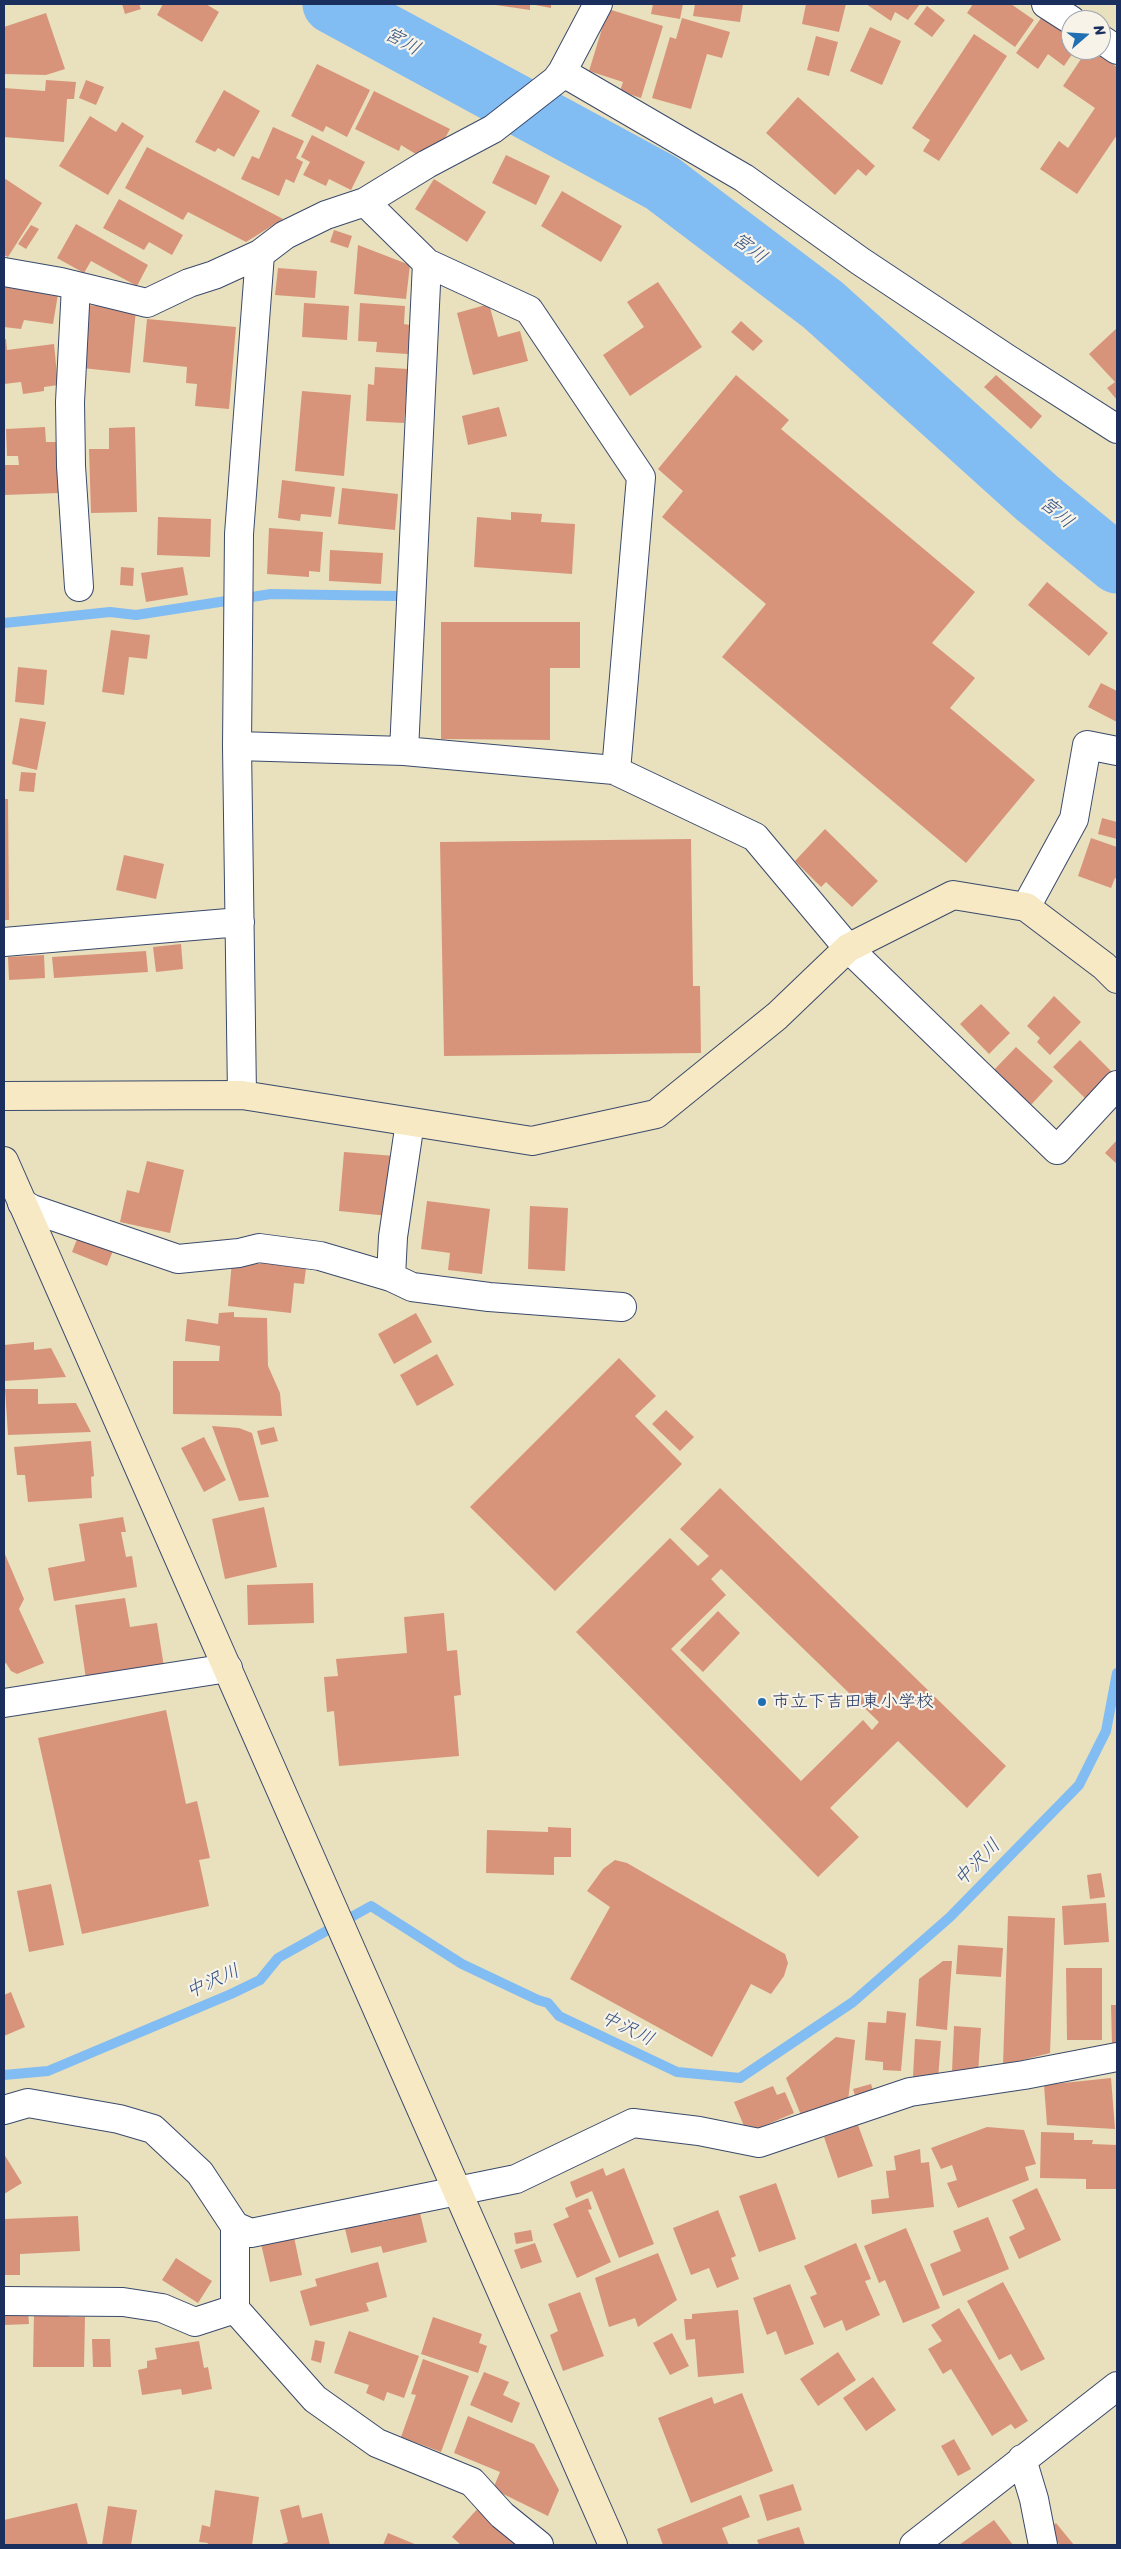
<!DOCTYPE html>
<html>
<head>
<meta charset="utf-8">
<style>
  body { margin:0 }
  #map { position:relative; width:1121px; height:2549px; overflow:hidden; background:#e9e0bd; font-family:Sriracha,sans-serif }
  canvas { display:block }
  .frame { position:absolute; inset:0; border:5px solid #1b2f5e; pointer-events:none }
  .north { position:absolute; left:1061px; top:10px; width:50px; height:50px; box-sizing:border-box; background:#f7f3e8; border:1px solid #9fa5b1; border-radius:50%; rotate:71deg; font-size:14px; font-weight:700; line-height:20px; text-align:center; color:#1b2f5e }
  .north::after { content:''; display:block; margin:auto; width:18px; height:22px; background:#1f6fb2; clip-path:polygon(50% 0,100% 100%,50% 72%,0 100%) }
</style>
</head>
<body>
<div id="map">
<canvas width="1121" height="2549"></canvas>
<div class="frame"></div>
<div class="north">N</div>
</div>
<script>
const context = document.querySelector('canvas').getContext('2d');
context.lineJoin = 'round';
function poly(rows) {
  const path = new Path2D();
  for (const r of rows) {
    path.moveTo(r[0], r[1]);
    for (let i = 2; i < r.length; i += 2) path.lineTo(r[i], r[i + 1]);
  }
  return path;
}
function strokePath(path, color, width, dash) {
  context.strokeStyle = color;
  context.lineWidth = width;
  context.lineCap = dash ? 'butt' : 'round';
  context.setLineDash(dash || []);
  context.stroke(path);
}
function paint(path, color) {
  context.fillStyle = color;
  context.fill(path, 'evenodd');
}
function write(font, color, halo, rows, align = 'center') {
  context.font = font + ' Sriracha,"Klee One",sans-serif';
  context.lineWidth = 4.5;
  context.setLineDash([]);
  context.textBaseline = 'middle';
  context.strokeStyle = halo;
  context.fillStyle = color;
  for (const [text, x, y, turn = 0] of rows) {
    context.save();
    context.translate(x, y);
    context.rotate((+turn || 0) * Math.PI / 180);
    context.textAlign = isNaN(turn) ? turn : align;
    if (halo) context.strokeText(text, 0, 0);
    context.fillText(text, 0, 0);
    context.restore();
  }
}
strokePath(poly([
  [4,623,110,612,136,615,271,594,397,596],
  [4,2075,48,2071,231,1994,260,1980,278,1958,371,1906,462,1964,538,2000,548,2003,559,2016,677,2072,740,2078,853,2002,950,1917,1079,1785,1106,1731,1117,1673]
]), '#81bcf3', 10);
strokePath(poly([
  [332,4,662,183,823,305,1037,498,1117,564]
]), '#81bcf3', 59);
paint(poly([
  [122,4,139,4,141,9,125,14],
  [163,4,206,4,219,12,202,42,157,15],
  [489,4,530,4,530,10],
  [530,4,551,4,551,8],
  [653,4,683,4,680,19,651,14],
  [695,4,743,4,740,22,693,16],
  [806,4,846,4,839,32,802,24],
  [866,4,920,4,908,20,895,12,891,21],
  [973,4,1011,4,1034,20,1015,47,967,13],
  [927,6,945,20,932,37,914,24],
  [608,9,663,26,641,98,620,91,623,82,589,71],
  [46,13,65,69,46,75,4,74,4,27],
  [1044,14,1071,33,1071,50,1075,50,1064,66,1048,54,1038,69,1016,53],
  [682,18,730,32,722,58,707,54,691,109,652,98,670,37,676,39],
  [870,27,901,41,882,85,850,71],
  [974,34,1007,56,939,161,923,151,930,140,912,128],
  [816,36,838,42,829,76,807,70],
  [1087,50,1092,50,1117,67,1117,135,1077,194,1040,169,1059,141,1068,148,1095,108,1063,86],
  [317,64,370,90,347,137,326,126,323,132,291,116],
  [46,80,76,82,74,99,67,99,64,142,4,137,4,88,45,91],
  [86,80,104,87,96,105,79,98],
  [224,90,260,111,234,157,218,148,215,152,195,142],
  [374,91,450,129,444,140,419,156,401,145,399,151,355,129],
  [798,97,875,166,866,176,858,169,835,195,766,133],
  [90,116,116,132,122,122,144,136,108,195,59,166],
  [273,127,304,141,296,158,303,162,294,183,286,179,279,196,241,179,252,156,259,159],
  [312,135,365,162,351,190,329,179,326,186,303,175,310,162,301,157],
  [147,147,283,219,246,242,188,212,183,220,125,188],
  [506,155,550,176,536,205,492,183],
  [4,178,42,203,8,257,4,255],
  [434,179,486,212,467,242,415,209],
  [562,191,622,226,601,262,541,226],
  [119,199,183,235,172,255,149,242,144,250,103,228],
  [76,224,148,265,137,286,91,261,84,273,57,258],
  [31,225,39,229,26,249,18,244],
  [334,230,352,236,348,248,330,242],
  [358,245,410,265,406,299,354,294],
  [278,268,317,271,315,298,275,295],
  [658,282,702,347,630,396,603,355,644,327,627,302],
  [4,286,58,294,53,324,24,320,21,329,4,327],
  [304,303,349,306,347,340,302,337],
  [360,303,405,306,404,324,410,325,408,354,376,352,377,342,358,341],
  [489,304,498,337,520,331,528,361,473,375,457,313],
  [88,305,136,310,130,373,82,368],
  [147,319,236,327,229,409,195,406,197,384,186,383,187,367,143,362],
  [741,321,763,341,753,351,731,332],
  [1117,328,1117,400,1107,388,1115,382,1089,354],
  [4,339,6,339,7,350,54,344,58,385,44,387,44,391,23,394,21,382,4,384],
  [375,367,408,369,404,423,366,421,368,384,374,385],
  [736,375,789,420,781,429,975,592,932,643,975,678,950,708,1035,780,966,863,722,657,766,604,662,517,683,491,658,469],
  [996,375,1042,416,1031,429,984,387],
  [302,391,351,395,344,476,295,471],
  [499,407,507,436,468,445,462,416],
  [45,427,46,442,56,442,59,493,4,495,4,465,19,465,18,456,7,456,6,429],
  [135,427,137,512,91,513,89,449,109,449,109,428],
  [282,480,335,487,331,517,301,514,300,521,278,518],
  [342,488,398,494,395,530,338,524],
  [511,512,542,514,541,522,575,524,572,574,474,567,477,517,511,520],
  [158,517,211,519,210,557,157,555],
  [269,528,323,532,320,572,309,571,309,577,267,574],
  [330,550,383,553,381,584,329,581],
  [121,567,134,568,133,586,120,585],
  [183,567,188,595,146,602,141,573],
  [1047,582,1108,633,1089,656,1028,605],
  [441,622,580,622,580,668,550,668,550,740,441,739],
  [111,630,150,635,147,659,129,657,124,695,102,692],
  [18,667,47,670,44,705,15,702],
  [1101,683,1117,691,1117,722,1088,707],
  [20,718,46,722,37,770,12,764],
  [21,772,36,773,34,792,19,791],
  [4,799,8,799,9,920,4,920],
  [1102,818,1117,822,1117,839,1098,834],
  [825,829,878,881,852,907,826,882,821,887,795,861],
  [1091,838,1117,847,1117,879,1115,878,1111,888,1078,876],
  [691,839,693,986,700,986,701,1053,444,1056,440,842],
  [124,855,164,864,156,899,116,890],
  [181,944,183,969,156,972,153,947],
  [146,951,148,972,54,978,52,957],
  [44,955,45,978,9,980,8,957],
  [1054,996,1081,1022,1050,1055,1037,1042,1040,1038,1027,1026],
  [981,1004,1010,1033,989,1054,960,1024],
  [1080,1040,1114,1074,1088,1101,1053,1067],
  [1016,1047,1053,1081,1030,1106,993,1071],
  [1117,1140,1117,1164,1105,1153],
  [344,1152,395,1156,389,1216,339,1211],
  [147,1161,184,1170,170,1233,120,1222,127,1190,139,1193],
  [427,1201,490,1209,482,1274,448,1270,450,1253,421,1249],
  [530,1206,568,1208,565,1271,528,1269],
  [79,1234,114,1248,107,1266,72,1252],
  [260,1256,307,1261,304,1284,294,1283,291,1313,228,1306,232,1261,260,1264],
  [234,1312,234,1317,267,1318,268,1366,280,1393,282,1416,173,1414,173,1361,219,1361,220,1346,185,1341,187,1319,218,1324,219,1313],
  [416,1313,432,1342,394,1364,378,1334],
  [34,1342,34,1350,51,1348,66,1377,4,1381,4,1345],
  [437,1354,454,1385,417,1406,400,1375],
  [619,1358,656,1396,635,1416,682,1464,555,1591,470,1507],
  [5,1389,38,1389,38,1404,76,1403,91,1432,8,1435],
  [666,1410,694,1437,680,1451,652,1424],
  [212,1426,239,1428,252,1433,269,1497,239,1501],
  [274,1427,278,1441,261,1445,257,1431],
  [204,1437,226,1480,204,1492,181,1448],
  [91,1441,94,1476,91,1477,92,1498,28,1502,25,1475,17,1475,14,1447],
  [720,1488,1006,1766,967,1808,898,1741,830,1808,859,1837,818,1877,576,1632,670,1538,698,1566,709,1556,680,1529],
  [721,1569,879,1722,872,1730,863,1720,801,1781,671,1649,726,1595,711,1579],
  [264,1507,277,1567,225,1579,212,1519],
  [123,1517,126,1532,121,1532,126,1557,132,1556,137,1587,54,1601,48,1568,85,1561,79,1524],
  [4,1552,24,1599,19,1609,44,1663,17,1674,11,1671,6,1663,4,1664],
  [313,1583,314,1623,248,1625,247,1585],
  [125,1598,130,1627,157,1623,164,1667,86,1679,75,1605],
  [718,1611,740,1633,703,1672,680,1650],
  [444,1613,447,1651,457,1650,461,1695,454,1696,459,1756,339,1766,334,1711,327,1712,324,1677,338,1676,336,1659,407,1653,404,1617],
  [166,1710,186,1804,197,1801,210,1858,199,1860,209,1906,82,1934,38,1738],
  [548,1827,571,1828,571,1857,554,1857,554,1875,486,1873,487,1830,548,1832],
  [615,1860,627,1863,785,1954,788,1963,784,1976,771,1994,751,1984,712,2057,570,1979,610,1907,587,1891,603,1869],
  [1101,1873,1105,1897,1090,1899,1087,1875],
  [51,1884,64,1945,29,1952,17,1891],
  [1106,1903,1109,1942,1064,1945,1062,1906],
  [1008,1916,1055,1918,1050,2053,1003,2065],
  [958,1945,1003,1948,1001,1977,956,1974],
  [943,1961,952,1961,947,2030,916,2026,919,1979],
  [1066,1968,1102,1968,1102,2040,1067,2040],
  [11,1992,25,2027,4,2036,4,1995],
  [1111,2005,1117,2005,1117,2044,1112,2044],
  [887,2011,906,2013,901,2071,883,2070,883,2062,865,2060,868,2022,886,2023],
  [954,2026,981,2028,978,2074,952,2072],
  [836,2037,855,2040,848,2101,803,2120,786,2078],
  [915,2039,941,2041,938,2079,913,2077],
  [1111,2078,1115,2129,1047,2125,1044,2085],
  [871,2084,875,2097,857,2102,853,2089],
  [773,2086,777,2095,785,2092,794,2113,747,2133,734,2102],
  [858,2125,873,2166,838,2178,824,2137],
  [987,2127,1024,2130,1036,2164,1025,2167,1029,2180,958,2208,947,2183,957,2180,952,2165,941,2169,931,2148],
  [1041,2132,1074,2133,1074,2140,1093,2140,1092,2144,1117,2145,1117,2189,1086,2189,1086,2179,1040,2178],
  [920,2149,921,2163,929,2162,934,2207,872,2214,871,2200,889,2198,886,2171,896,2170,894,2156],
  [4,2154,22,2183,4,2194],
  [603,2168,606,2176,624,2168,654,2244,619,2258,592,2191,576,2198,570,2182],
  [776,2183,796,2239,759,2252,739,2196],
  [1037,2188,1061,2240,1019,2259,1009,2237,1025,2229,1012,2200],
  [588,2198,592,2209,588,2210,611,2262,577,2278,553,2224,569,2217,565,2208],
  [718,2210,736,2256,731,2258,739,2279,717,2288,709,2268,691,2275,673,2228],
  [420,2213,427,2242,383,2253,381,2246,351,2253,344,2225,381,2216,382,2222],
  [78,2216,80,2251,20,2254,20,2275,4,2275,4,2219],
  [988,2217,1009,2269,943,2296,930,2264,961,2251,953,2231],
  [906,2228,940,2308,903,2323,885,2280,879,2283,864,2246],
  [531,2230,533,2241,516,2244,514,2233],
  [294,2237,302,2275,270,2282,261,2244],
  [535,2243,542,2262,521,2269,514,2250],
  [856,2243,871,2279,865,2281,880,2315,846,2331,842,2320,824,2328,810,2297,817,2294,804,2266],
  [658,2253,677,2300,638,2327,635,2318,609,2327,595,2278],
  [176,2258,212,2281,198,2303,162,2280],
  [378,2262,387,2297,366,2303,369,2311,310,2326,300,2291,317,2286,315,2279],
  [1003,2282,1045,2359,1021,2371,1011,2354,999,2360,967,2301],
  [790,2284,814,2344,785,2355,776,2331,767,2335,753,2298],
  [580,2292,604,2356,563,2371,550,2335,558,2331,548,2304],
  [959,2308,1028,2421,1015,2429,1011,2424,992,2436,951,2369,943,2374,928,2349,942,2341,931,2325],
  [738,2310,744,2373,698,2377,695,2339,686,2340,684,2319,692,2319,692,2314],
  [28,2311,29,2324,4,2325,4,2312],
  [34,2311,69,2311,69,2317,85,2317,84,2367,33,2367],
  [433,2317,482,2334,479,2343,487,2346,478,2373,421,2354],
  [349,2331,419,2356,404,2398,387,2392,384,2401,366,2393,369,2385,334,2373],
  [672,2333,689,2366,670,2375,653,2343],
  [92,2339,110,2339,111,2367,93,2367],
  [315,2340,325,2342,321,2363,311,2360],
  [199,2341,204,2368,208,2367,212,2389,182,2395,181,2389,142,2395,138,2370,147,2368,147,2361,157,2359,155,2348],
  [838,2352,856,2380,818,2406,800,2379],
  [423,2359,469,2376,441,2452,401,2437,416,2395,411,2394],
  [484,2372,509,2382,503,2395,520,2403,512,2423,470,2405],
  [873,2377,896,2410,866,2431,843,2398],
  [742,2393,773,2471,691,2503,658,2418,712,2397,714,2404],
  [468,2416,534,2444,559,2490,548,2516,493,2489,500,2472,454,2453],
  [954,2439,971,2469,958,2476,941,2446],
  [793,2484,802,2510,767,2521,759,2495],
  [215,2490,259,2497,252,2545,207,2545,208,2543,199,2542,202,2525,210,2527],
  [741,2495,750,2517,722,2528,729,2545,663,2545,657,2529],
  [77,2503,88,2545,4,2545,4,2520],
  [299,2505,302,2518,322,2513,330,2545,279,2545,288,2542,280,2510],
  [108,2506,137,2510,131,2545,102,2545],
  [480,2506,523,2545,461,2545,452,2537],
  [994,2520,1013,2545,959,2545],
  [1056,2523,1074,2545,1060,2545,1048,2530],
  [799,2527,805,2545,759,2545,757,2540],
  [388,2533,417,2545,383,2545]
]), '#d7947a');
const street = poly([
  [1046,4,1071,20],
  [1101,39,1117,50],
  [562,72,598,4],
  [365,202,427,263,529,310,641,477,616,771],
  [4,272,61,282,147,303,189,283,214,275,260,254,285,235,326,215,365,202,427,164,493,129,556,80,562,72,744,178,860,261,1006,358,1117,429],
  [76,286,70,402,71,466,79,587],
  [237,746,404,751,614,770,755,837,848,948,1057,1150,1117,1085],
  [404,751,427,263],
  [1026,907,1074,819,1087,745,1117,751],
  [4,942,240,922],
  [242,1095,237,746,239,534,260,254],
  [22,1203,32,1209,178,1259,239,1253,259,1248,320,1256,391,1277,412,1287,489,1297,622,1307],
  [391,1277,393,1237,410,1122],
  [4,1703,228,1668],
  [4,2110,28,2103,119,2119,153,2129,200,2173,235,2226,251,2233,516,2179,633,2123,699,2131,759,2143,910,2092,1024,2075,1117,2057],
  [235,2226,235,2309,315,2399,377,2443,472,2482,502,2515,539,2545],
  [4,2301,123,2302,162,2308,195,2322,235,2309],
  [1022,2459,1034,2499,1043,2545],
  [914,2545,1117,2386]
]);
const secondary = poly([
  [4,1096,242,1095,532,1141,656,1114,777,1016,848,948,953,895,1026,907,1104,966,1117,979],
  [4,1161,613,2545]
]);
strokePath(street, '#3a4a6c', 30);
strokePath(secondary, '#3a4a6c', 30);
strokePath(street, '#fff', 28);
strokePath(secondary, '#f6e9c3', 28);
for (const [x, y, r, color] of [
  [762,1702,5,"#1f6fb2"]
]) {
  const dot = new Path2D();
  dot.arc(x, y, r, 0, 2 * Math.PI);
  context.fillStyle = color;
  context.fill(dot);
  strokePath(dot, '#f7f3e8', 2);
}
write('18px', '#1b2f5e', '#f7f3e8', [
  ["市立下吉田東小学校",772,1702]
], 'left');
write('italic 19px', '#345283', '#f7f3e8', [
  ["宮川",402,42,29],
  ["宮川",749,249,37],
  ["宮川",1056,513,40],
  ["中沢川",978,1863,-46],
  ["中沢川",213,1982,-24],
  ["中沢川",627,2029,26]
]);
</script>
</body>
</html>
